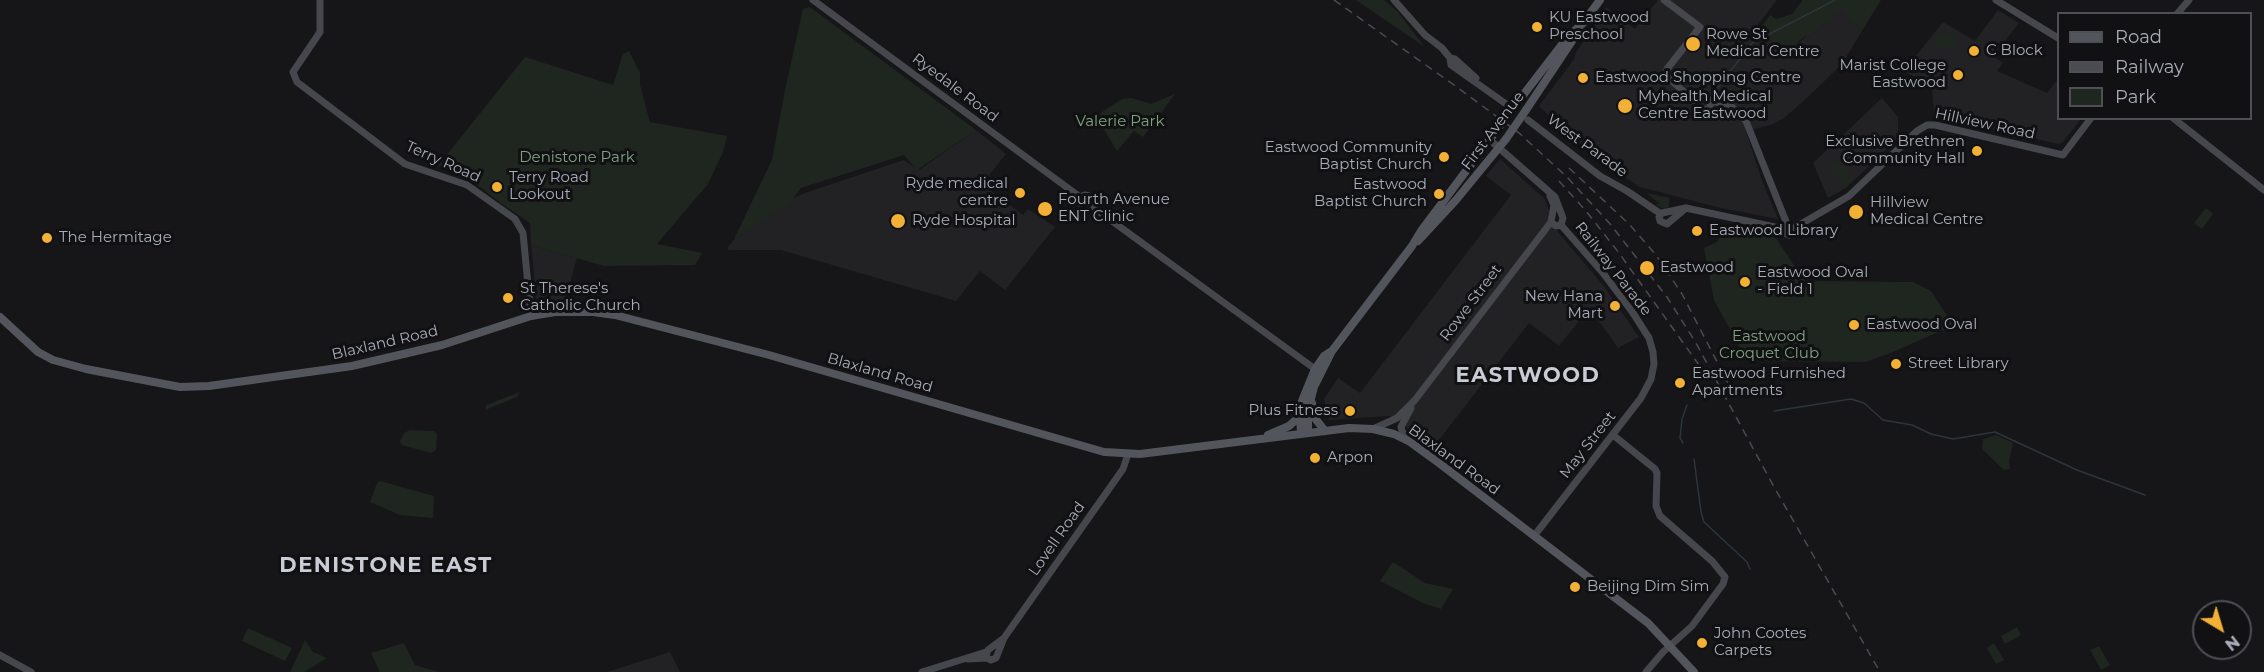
<!DOCTYPE html>
<html>
<head>
<meta charset="utf-8">
<style>
  body { margin:0 }
  #map { position:relative; width:2264px; height:672px; overflow:hidden; background:#161618; font-family:Montserrat,sans-serif }
  canvas { display:block }
  .legend { position:absolute; left:2057px; top:12px; width:195px; height:108px; box-sizing:border-box; background:#111113; border:2px solid #4d4f55; margin:0; padding:8px 10px; list-style:none; font-size:18px; color:#a8adb8 }
  .legend li { display:flex; align-items:center; gap:12px; height:30px }
  .legend b { width:30px; border:2px solid #4d4f55 }
  .north { position:absolute; left:2192px; top:600px; width:60px; height:60px; box-sizing:border-box; background:#111113; border:2px solid #4d4f55; border-radius:50%; rotate:142deg; font-size:16px; font-weight:700; line-height:24px; text-align:center; color:#a8adb8 }
  .north::after { content:''; display:block; margin:auto; width:21px; height:27px; background:#f2b134; clip-path:polygon(50% 0,100% 100%,50% 72%,0 100%) }
</style>
</head>
<body>
<div id="map">
<canvas width="2264" height="672"></canvas>
<ul class="legend">
<li><b style="height:8px;background:#53555c"></b>Road</li>
<li><b style="height:8px;background:#4a4c52"></b>Railway</li>
<li><b style="height:16px;background:#1e261f"></b>Park</li>
</ul>
<div class="north">N</div>
</div>
<script>
const context = document.querySelector('canvas').getContext('2d');
context.lineJoin = 'round';
function paint(path, color) {
  context.fillStyle = color;
  context.fill(path, 'evenodd');
}
function poly(rows) {
  const path = new Path2D();
  for (const r of rows) {
    if (r.length === 3) {
      path.moveTo(r[0] + r[2], r[1]);
      path.arc(r[0], r[1], r[2], 0, 2 * Math.PI);
      continue;
    }
    path.moveTo(r[0], r[1]);
    for (let i = 2; i < r.length; i += 2) path.lineTo(r[i], r[i + 1]);
  }
  return path;
}
function strokePath(path, color, width, dash) {
  context.strokeStyle = color;
  context.lineWidth = width;
  context.lineCap = dash ? 'butt' : 'round';
  context.setLineDash(dash || []);
  context.stroke(path);
}
function write(font, color, halo, rows, align = 'center') {
  context.font = font + ' Montserrat,sans-serif';
  context.lineWidth = 6;
  context.setLineDash([]);
  context.textBaseline = 'middle';
  context.strokeStyle = halo;
  context.fillStyle = color;
  for (const [text, x, y, turn = 0] of rows) {
    context.save();
    context.translate(x, y);
    context.rotate((+turn || 0) * Math.PI / 180);
    context.textAlign = isNaN(turn) ? turn : align;
    if (halo) context.strokeText(text, 0, 0);
    context.fillText(text, 0, 0);
    context.restore();
  }
}
paint(poly([
  [1658,0,1777,0,1754,30,1773,42,1781,51,1790,43,1800,42,1807,35,1810,37,1840,7,1862,31,1842,64,1808,97,1784,118,1771,125,1746,131,1761,178,1778,219,1721,208,1640,187,1590,154,1539,106,1575,58,1575,54,1606,7,1635,29],
  [1998,10,2019,23,1993,56,2003,63,1997,71,2047,93,2058,79,2058,118,2081,119,2062,143,2058,144,1934,115,1932,87,1904,71,1943,22,1975,41],
  [1882,98,1898,117,1898,138,1846,188,1828,198,1813,163],
  [976,130,1006,154,982,184,1023,215,1028,209,1055,227,1005,290,980,271,956,301,781,250,729,250,727,248,756,214,805,193,904,160,919,170],
  [1500,159,1544,198,1557,231,1603,285,1639,337,1618,348,1601,324,1587,311,1559,346,1529,323,1432,449,1409,431,1402,422,1389,416,1329,420,1324,399,1338,378,1360,393,1511,195,1486,176],
  [531,245,577,258,565,301,537,305],
  [670,652,680,672,607,672]
]), '#222225');
paint(poly([
  [1356,0,1384,0,1397,11,1425,47],
  [1803,0,1881,0,1862,31,1840,8,1810,37,1807,35,1792,46,1790,44,1781,51,1773,42,1757,33,1770,15,1776,19,1792,14],
  [810,7,976,130,917,170,904,155,801,188,787,206,734,239,772,160,785,90,803,9],
  [1954,34,1957,47,1935,48,1936,35],
  [629,51,640,73,640,85,650,122,727,136,723,152,708,184,657,244,702,253,695,265,604,266,531,245,530,223,502,204,465,175,438,166,525,57,613,85,623,54],
  [1175,94,1143,137,1134,131,1117,151,1096,116,1122,99,1132,98,1151,104],
  [1839,162,1854,178,1846,186,1831,170],
  [1646,193,1669,198,1669,207,1664,209,1656,205,1659,203],
  [2206,208,2213,214,2202,229,2194,223],
  [1726,227,1740,227,1774,235,1801,276,1810,281,1913,282,1931,291,1955,328,1941,331,1888,354,1865,362,1747,361,1714,300,1704,248,1717,242],
  [543,275,564,281,561,293,539,287],
  [520,392,517,397,485,410,486,405],
  [410,430,434,431,437,434,436,450,431,453,402,445,400,441,404,433],
  [1996,435,2013,443,2009,461,2010,469,2004,470,1982,449,1983,439],
  [380,481,434,496,433,518,400,515,370,502,377,483],
  [1393,562,1425,583,1453,589,1441,609,1423,603,1380,581],
  [2017,627,2021,635,2005,644,2001,636],
  [248,628,292,648,285,661,242,641],
  [305,640,313,652,327,658,304,672,290,672],
  [404,643,415,665,439,672,380,672,371,653],
  [1994,643,2004,660,1996,664,1987,648],
  [2099,646,2110,665,2101,670,2090,650]
]), '#1e261f');
strokePath(poly([
  [1713,94,1752,43,1835,0],
  [1774,411,1851,399,1864,403,1883,420,1912,425,1931,434,1953,439,1995,432,2077,470,2145,495],
  [1683,443,1680,438,1682,419,1687,405],
  [1694,459,1701,512,1704,522,1747,562,1750,569]
]), '#2c353c', 1.5);
strokePath(poly([
  [320,0,320,32,293,72,297,82,405,164,467,185,515,219,523,233,531,316],
  [813,0,1080,197],
  [1394,0,1425,35,1442,48,1450,58,1451,65,1509,106],
  [1664,0,1700,27,1667,69,1665,75,1700,106],
  [1996,0,2058,38],
  [2177,14,2189,0],
  [1450,58,1455,59,1476,78],
  [1705,104,5.5],
  [1709,100,1731,106,1746,121,1787,224],
  [2173,118,2264,190],
  [1528,120,1600,176,1627,191,1661,214],
  [1490,140,1555,197,1563,218,1561,225],
  [1550,196,1554,205,1551,222,1556,226,1561,225],
  [1080,197,1085,195,1089,196,1091,201,1090,205],
  [1080,197,1079,201,1082,206,1085,207,1090,205],
  [1090,205,1315,369],
  [1686,208,1667,224,1660,221,1659,217,1662,213,1686,208,1784,229],
  [1794,228,1849,196,1917,131,1927,125,1935,125,2063,155,2091,118],
  [1784,229,1785,233,1789,235,1794,232,1794,228],
  [1373,429,1397,418,1415,400,1551,222],
  [1613,435,1655,469,1657,473,1656,506,1660,516,1712,561,1725,577,1723,584,1692,626,1663,652,1646,672],
  [1409,440,1402,431,1401,427,1411,408],
  [1534,536,1641,398,1651,379,1654,364,1653,352,1649,338,1633,313,1603,273,1561,225],
  [0,655,31,672],
  [986,656,988,650,1004,638],
  [968,659,987,658,991,660,996,658,1004,638,1123,469,1128,454],
  [922,672,986,652]
]), '#45474d', 7);
strokePath(poly([
  [1517,103,1567,38,1583,23,1600,0],
  [1526,110,1578,32],
  [1418,241,1456,200,1506,139],
  [0,317,38,352,53,360,86,369,180,387,209,386,352,366,442,345,531,316,555,312,593,312,615,315,769,355,1104,452,1140,454,1349,428,1373,429,1394,434,1410,442,1439,463,1648,623,1694,672],
  [1312,403,1314,417,1325,431],
  [1308,433,1308,410,1314,387,1332,351],
  [1301,434,1300,416,1302,401,1315,369,1324,356,1332,351,1412,246,1421,231,1496,131],
  [1268,435,1289,426,1300,416]
]), '#53555c', 8);
strokePath(poly([
  [1334,0,1454,85,1519,133,1567,177,1611,225,1667,297,1696,343,1774,487,1880,672],
  [1569,168,1630,225,1656,255,1682,294,1728,383],
  [1559,181,1586,211,1619,253,1699,365]
]), '#4a4c52', 1.5, [8, 6]);
strokePath(poly([
  [1496,131,1517,103],
  [1506,139,1526,110]
]), '#53555c', 8);
for (const [x, y, r, color] of [
  [1537,27,6,"#f2b134"],
  [1693,44,8,"#f2b134"],
  [1974,51,6,"#f2b134"],
  [1958,75,6,"#f2b134"],
  [1583,78,6,"#f2b134"],
  [1625,106,8,"#f2b134"],
  [1977,151,6,"#f2b134"],
  [1444,157,6,"#f2b134"],
  [497,187,6,"#f2b134"],
  [1020,193,6,"#f2b134"],
  [1439,194,6,"#f2b134"],
  [1045,209,8,"#f2b134"],
  [1856,212,8,"#f2b134"],
  [898,221,8,"#f2b134"],
  [1697,231,6,"#f2b134"],
  [47,238,6,"#f2b134"],
  [1647,268,8,"#f2b134"],
  [1745,282,6,"#f2b134"],
  [508,298,6,"#f2b134"],
  [1615,306,6,"#f2b134"],
  [1854,325,6,"#f2b134"],
  [1896,364,6,"#f2b134"],
  [1680,383,6,"#f2b134"],
  [1350,411,6,"#f2b134"],
  [1315,458,6,"#f2b134"],
  [1575,587,6,"#f2b134"],
  [1702,643,6,"#f2b134"]
]) {
  const dot = new Path2D();
  dot.arc(x, y, r, 0, 2 * Math.PI);
  context.fillStyle = color;
  context.fill(dot);
  strokePath(dot, '#111113', 2);
}
write('15px', '#a8adb8', '#111113', [
  ["KU Eastwood",1549,18],
  ["Preschool",1549,35],
  ["Rowe St",1706,35],
  ["Medical Centre",1706,52],
  ["C Block",1986,51],
  ["Marist College",1946,66,"right"],
  ["Eastwood",1946,83,"right"],
  ["Eastwood Shopping Centre",1595,78],
  ["Myhealth Medical",1638,97],
  ["Centre Eastwood",1638,114],
  ["Exclusive Brethren",1965,142,"right"],
  ["Community Hall",1965,159,"right"],
  ["Eastwood Community",1432,148,"right"],
  ["Baptist Church",1432,165,"right"],
  ["Terry Road",509,178],
  ["Lookout",509,195],
  ["Ryde medical",1008,184,"right"],
  ["centre",1008,201,"right"],
  ["Eastwood",1427,185,"right"],
  ["Baptist Church",1427,202,"right"],
  ["Fourth Avenue",1058,200],
  ["ENT Clinic",1058,217],
  ["Hillview",1870,203],
  ["Medical Centre",1870,220],
  ["Ryde Hospital",912,221],
  ["Eastwood Library",1709,231],
  ["The Hermitage",59,238],
  ["Eastwood",1660,268],
  ["Eastwood Oval",1757,273],
  ["- Field 1",1757,290],
  ["St Therese's",520,289],
  ["Catholic Church",520,306],
  ["New Hana",1603,297,"right"],
  ["Mart",1603,314,"right"],
  ["Eastwood Oval",1866,325],
  ["Street Library",1908,364],
  ["Eastwood Furnished",1692,374],
  ["Apartments",1692,391],
  ["Plus Fitness",1338,411,"right"],
  ["Arpon",1327,458],
  ["Beijing Dim Sim",1587,587],
  ["John Cootes",1714,634],
  ["Carpets",1714,651]
], 'left');
write('15px', '#a8adb8', '#111113', [
  ["Ryedale Road",955,88,37],
  ["Hillview Road",1985,124,12],
  ["First Avenue",1493,131,-53],
  ["West Parade",1587,146,36],
  ["Terry Road",443,162,24],
  ["Railway Parade",1613,269,52],
  ["Rowe Street",1471,303,-53],
  ["Blaxland Road",385,343,-13],
  ["Blaxland Road",880,373,16],
  ["May Street",1588,445,-52],
  ["Blaxland Road",1454,460,36],
  ["Lovell Road",1057,539,-55]
]);
write('15px', '#7fa381', '#111113', [
  ["Valerie Park",1120,122],
  ["Denistone Park",577,158],
  ["Eastwood",1769,337],
  ["Croquet Club",1769,354]
]);
context.letterSpacing = '1.5px';
write('bold 21px', '#c9ccd4', '#111113', [
  ["EASTWOOD",1528,376],
  ["DENISTONE EAST",386,566]
]);
context.letterSpacing = '0px';
</script>
</body>
</html>
